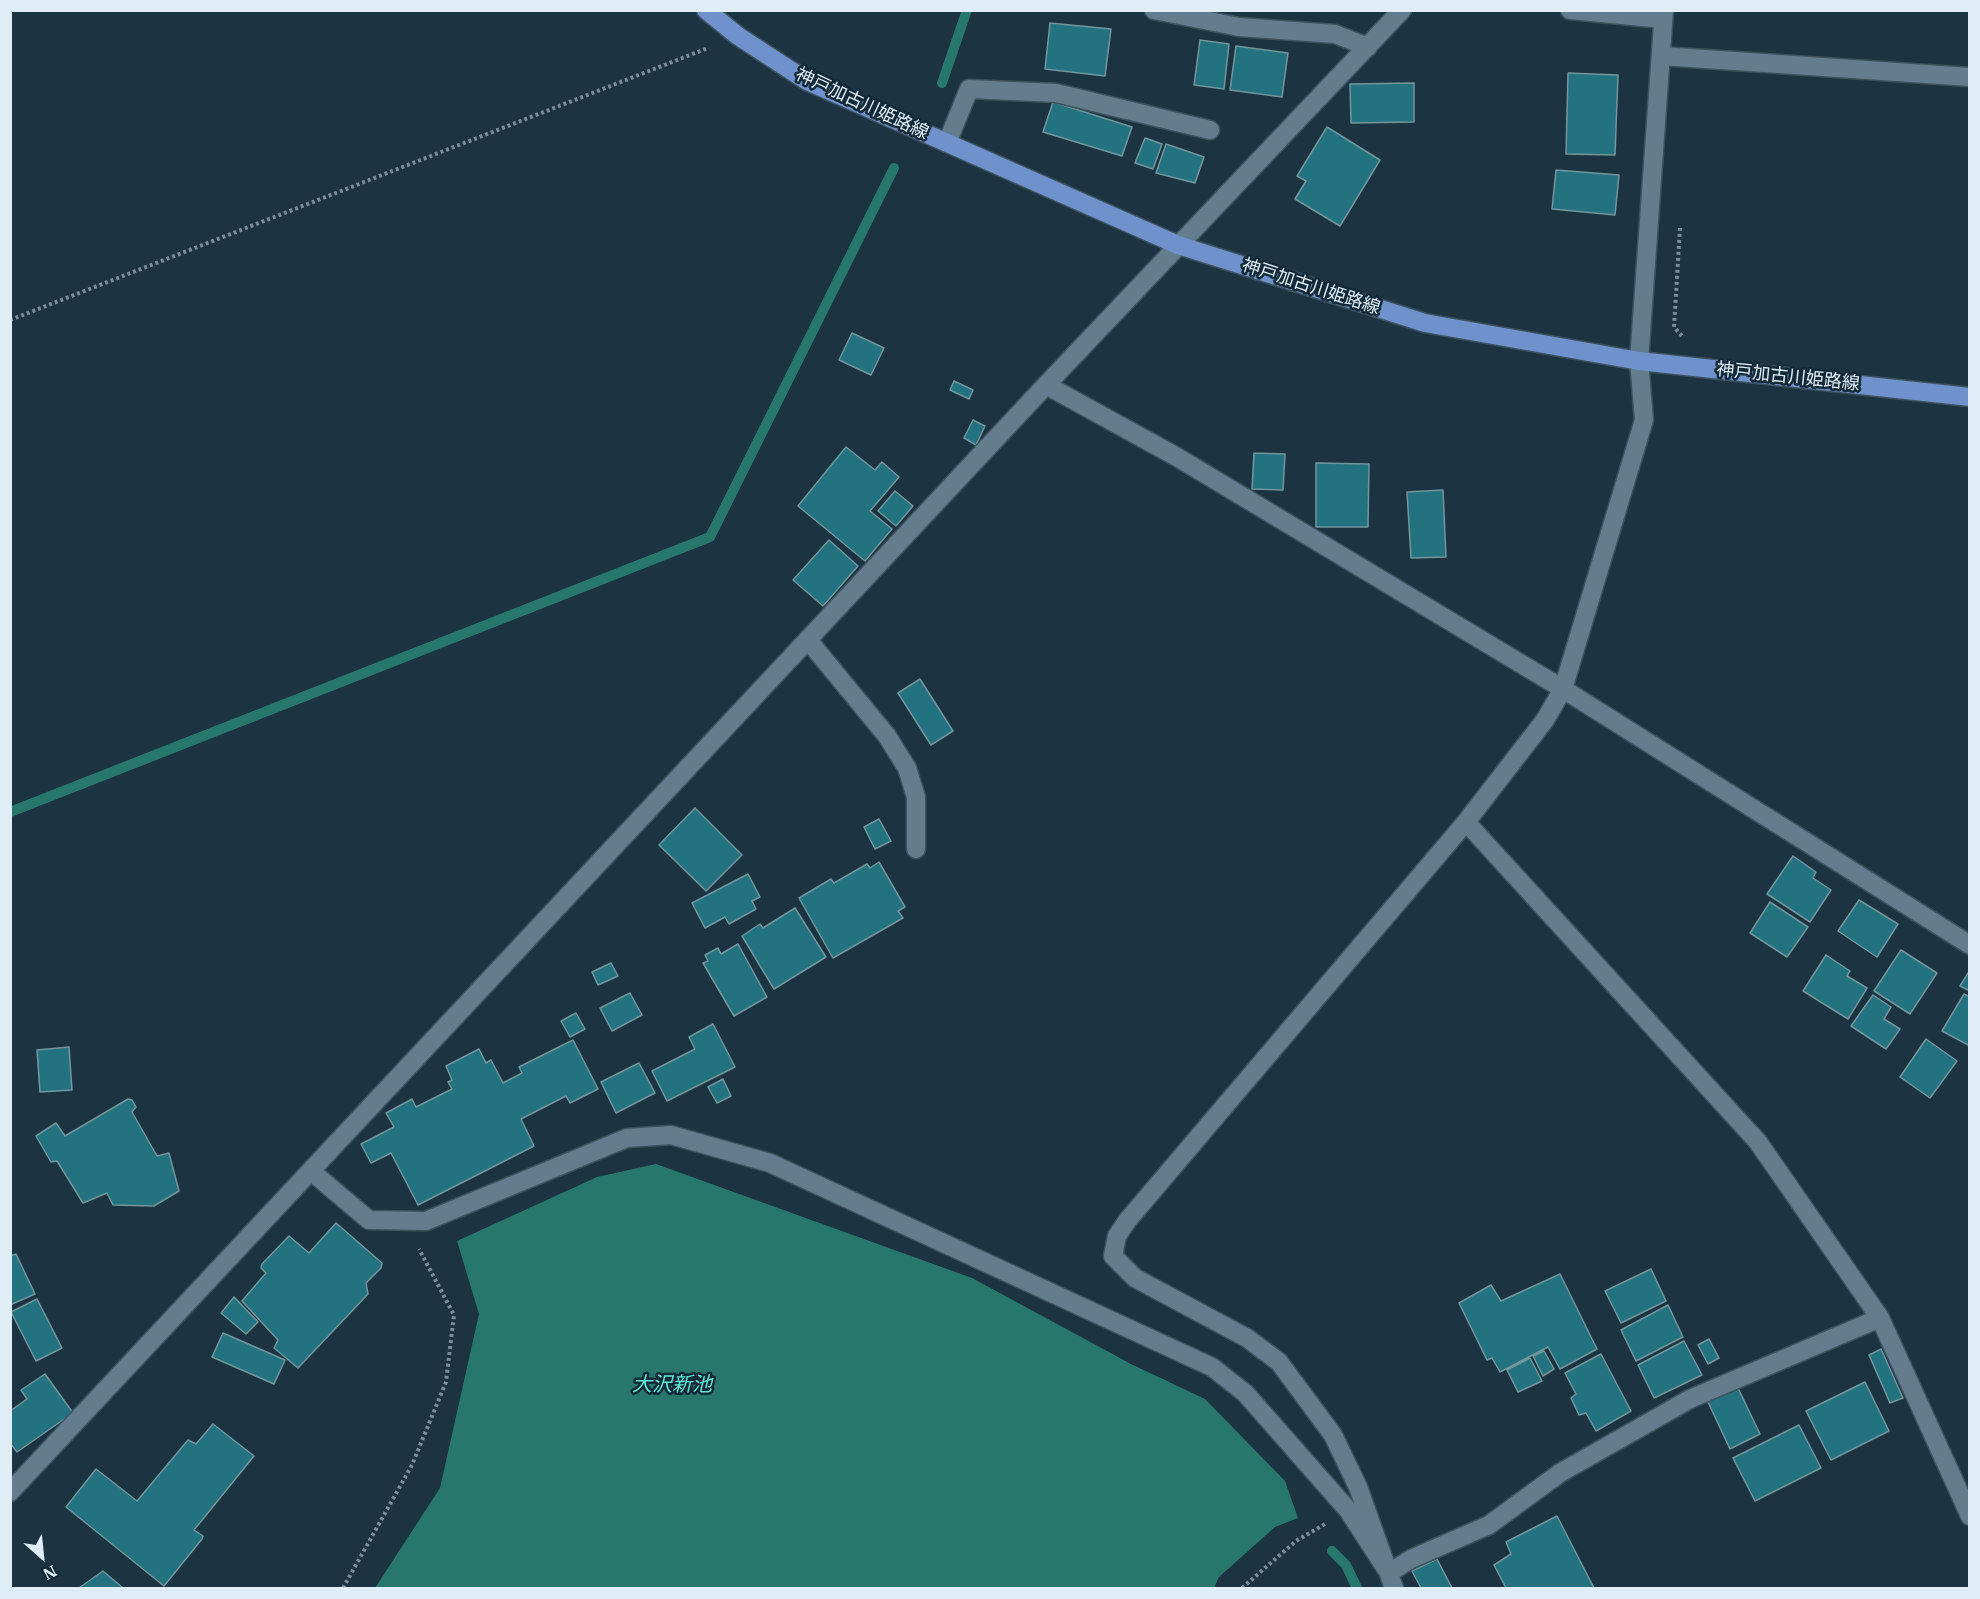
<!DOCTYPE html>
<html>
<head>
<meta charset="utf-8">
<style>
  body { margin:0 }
  #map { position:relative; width:1980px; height:1599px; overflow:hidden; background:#1c3442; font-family:"IBM Plex Serif",serif }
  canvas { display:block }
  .frame { position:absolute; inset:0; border:12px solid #dfedf7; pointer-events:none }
  .north { position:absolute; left:12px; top:1527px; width:60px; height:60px; -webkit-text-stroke:4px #122a38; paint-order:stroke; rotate:153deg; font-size:16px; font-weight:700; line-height:24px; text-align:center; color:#dfedf7 }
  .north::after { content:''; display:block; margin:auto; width:21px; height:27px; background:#dfedf7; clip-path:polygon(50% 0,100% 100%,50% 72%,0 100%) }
</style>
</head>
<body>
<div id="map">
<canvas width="1980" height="1599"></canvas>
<div class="frame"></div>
<div class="north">N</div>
</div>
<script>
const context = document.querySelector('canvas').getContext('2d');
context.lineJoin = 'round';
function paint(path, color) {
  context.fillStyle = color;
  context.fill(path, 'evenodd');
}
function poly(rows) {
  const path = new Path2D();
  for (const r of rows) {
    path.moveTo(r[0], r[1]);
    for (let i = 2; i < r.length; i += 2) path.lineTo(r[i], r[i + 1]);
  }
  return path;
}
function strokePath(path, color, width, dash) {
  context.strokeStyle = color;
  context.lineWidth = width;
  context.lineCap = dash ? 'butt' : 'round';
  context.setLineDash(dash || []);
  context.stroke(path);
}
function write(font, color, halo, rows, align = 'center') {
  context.font = font + ' "IBM Plex Serif","Noto Sans JP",serif';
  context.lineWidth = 5;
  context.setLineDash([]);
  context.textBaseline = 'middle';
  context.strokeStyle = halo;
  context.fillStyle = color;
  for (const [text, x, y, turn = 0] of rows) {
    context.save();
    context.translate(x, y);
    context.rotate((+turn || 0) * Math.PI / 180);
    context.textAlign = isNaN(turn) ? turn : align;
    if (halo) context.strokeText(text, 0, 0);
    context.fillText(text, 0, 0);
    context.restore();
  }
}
paint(poly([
  [656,1164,972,1278,1131,1364,1205,1399,1285,1481,1298,1518,1275,1527,1219,1577,1214,1588,375,1588,440,1488,479,1314,457,1241,597,1177]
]), '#28776d');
strokePath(poly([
  [942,83,967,10],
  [10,812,710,537,894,168],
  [1332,1551,1346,1565,1357,1588]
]), '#28776d', 10);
const building = poly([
  [1050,23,1111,29,1105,76,1045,69,1050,23],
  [1200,40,1229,44,1224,89,1194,85,1200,40],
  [1236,46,1288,53,1282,97,1230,90,1236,46],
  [1568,73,1618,75,1615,155,1566,154,1568,73],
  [1414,83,1414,122,1351,123,1350,84,1414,83],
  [1053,102,1132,127,1122,156,1043,132,1053,102],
  [1327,127,1380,160,1340,226,1295,199,1306,181,1297,176,1327,127],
  [1145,138,1162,144,1153,169,1135,163,1145,138],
  [1166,144,1204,157,1195,183,1156,173,1166,144],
  [1556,170,1619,175,1615,215,1552,209,1556,170],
  [852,333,884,348,871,375,839,360,852,333],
  [954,381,973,390,969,399,950,390,954,381],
  [973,420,985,426,976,445,964,438,973,420],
  [846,447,875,470,882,462,899,477,870,511,892,529,865,561,798,506,846,447],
  [1254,453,1285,454,1283,490,1252,489,1254,453],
  [1316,463,1369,464,1368,527,1316,527,1316,463],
  [1443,490,1446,557,1411,558,1407,492,1443,490],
  [895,491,913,506,896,526,878,511,895,491],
  [829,540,858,566,823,606,793,580,829,540],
  [920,679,953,731,931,745,898,693,920,679],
  [695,808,742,855,706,891,659,845,695,808],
  [879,819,891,841,875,849,864,827,879,819],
  [1793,856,1816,872,1813,878,1831,890,1810,922,1767,894,1793,856],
  [879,862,905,907,898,911,903,918,833,958,799,898,831,879,834,883,867,864,870,868,879,862],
  [748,874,760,897,752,901,756,909,729,924,725,917,705,928,692,903,748,874],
  [1859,900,1898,924,1877,957,1838,931,1859,900],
  [1770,902,1808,927,1787,957,1750,933,1770,902],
  [795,908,826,957,774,989,742,936,760,924,763,928,795,908],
  [738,944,767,997,734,1016,703,963,708,961,705,955,718,948,721,954,738,944],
  [1901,950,1937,973,1910,1014,1874,991,1901,950],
  [1826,955,1850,971,1847,976,1867,988,1848,1019,1803,991,1826,955],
  [611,963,618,976,598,985,592,972,611,963],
  [1970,970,1970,991,1960,986,1970,970],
  [630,993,642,1015,612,1031,600,1008,630,993],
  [1964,994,1970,997,1970,1046,1942,1031,1964,994],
  [1873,995,1891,1007,1884,1019,1900,1029,1886,1049,1851,1026,1873,995],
  [576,1013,585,1029,570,1037,561,1021,576,1013],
  [713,1024,735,1067,667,1101,652,1071,695,1049,689,1037,713,1024],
  [1926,1039,1957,1061,1930,1098,1900,1077,1926,1039],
  [573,1040,598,1089,570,1103,566,1096,521,1119,534,1146,418,1205,391,1153,371,1163,361,1144,394,1127,386,1113,412,1099,416,1107,452,1089,448,1082,452,1080,446,1066,479,1049,486,1063,491,1060,503,1083,522,1073,519,1067,573,1040],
  [69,1047,72,1090,40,1092,37,1050,69,1047],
  [639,1063,655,1093,616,1113,601,1082,639,1063],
  [723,1079,731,1096,717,1103,708,1087,723,1079],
  [128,1099,132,1100,136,1107,132,1112,157,1156,169,1153,179,1191,154,1206,113,1205,107,1193,83,1203,57,1161,51,1162,36,1136,56,1123,65,1136,128,1099],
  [336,1223,382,1263,381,1268,366,1283,368,1294,298,1368,274,1348,278,1340,242,1301,266,1273,261,1268,262,1264,289,1236,309,1253,336,1223],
  [16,1254,35,1294,10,1305,10,1256,16,1254],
  [1651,1269,1666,1301,1621,1323,1605,1291,1651,1269],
  [1560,1274,1597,1349,1560,1369,1548,1347,1500,1372,1492,1358,1487,1360,1459,1303,1491,1285,1501,1301,1560,1274],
  [234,1297,258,1322,246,1334,221,1313,234,1297],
  [37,1299,62,1348,36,1361,11,1312,37,1299],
  [1668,1305,1683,1337,1636,1361,1621,1330,1668,1305],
  [223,1333,285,1360,274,1384,212,1357,223,1333],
  [1709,1339,1719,1358,1708,1364,1698,1345,1709,1339],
  [1684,1341,1702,1375,1654,1398,1638,1365,1684,1341],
  [1881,1349,1903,1398,1890,1403,1869,1355,1881,1349],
  [1544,1351,1554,1369,1543,1376,1533,1356,1544,1351],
  [1601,1354,1631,1411,1596,1431,1586,1413,1579,1415,1571,1398,1576,1394,1565,1373,1601,1354],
  [1530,1358,1542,1381,1518,1392,1507,1370,1530,1358],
  [45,1374,73,1413,17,1452,10,1443,10,1411,27,1399,21,1390,45,1374],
  [1865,1382,1889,1431,1831,1460,1806,1411,1865,1382],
  [1738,1388,1760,1434,1730,1449,1708,1402,1738,1388],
  [213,1424,254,1456,194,1530,203,1536,202,1539,164,1586,66,1507,96,1469,137,1501,188,1440,196,1444,213,1424],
  [1799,1425,1821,1468,1755,1501,1733,1458,1799,1425],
  [1557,1516,1594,1588,1506,1588,1494,1565,1511,1554,1506,1542,1557,1516],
  [1437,1559,1452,1588,1421,1588,1412,1571,1437,1559],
  [103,1571,123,1588,79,1588,103,1571]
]);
paint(building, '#22727f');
strokePath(building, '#73969d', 1.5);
const minor = poly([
  [1154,10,1239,27,1335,34,1368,47],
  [1570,10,1663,19],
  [1661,56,1970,77],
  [947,143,969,89,1056,93,1210,130],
  [1046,385,1177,457,1563,689,1970,945],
  [808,640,887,736,907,768,916,797,916,849],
  [1466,822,1758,1142,1880,1318,1970,1516],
  [311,1171,369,1220,426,1221,627,1138,671,1135,770,1163,1212,1367,1245,1393,1348,1510,1389,1573,1411,1559,1489,1525,1560,1473,1690,1399,1880,1318],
  [10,1492,1046,385,1402,10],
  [1394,1588,1358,1487,1333,1435,1279,1362,1247,1338,1135,1278,1113,1256,1117,1236,1127,1221,1466,822,1545,720,1563,689,1644,420,1639,361,1664,10]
]);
const major = poly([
  [706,10,738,36,807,81,1178,245,1425,323,1639,361,1970,397]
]);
strokePath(minor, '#3d525f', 21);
strokePath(major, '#3d525f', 21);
strokePath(poly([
  [1680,228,1674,327,1682,336],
  [10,320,708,48],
  [343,1588,412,1465,446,1382,454,1315,419,1249],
  [1242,1588,1296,1541,1325,1524]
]), '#798c98', 4, [3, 3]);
strokePath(minor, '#647d8e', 18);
strokePath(major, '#6f91cc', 18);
write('18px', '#dfedf7', '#122a38', [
  ["神戸加古川姫路線",862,104,25],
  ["神戸加古川姫路線",1311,287,18],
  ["神戸加古川姫路線",1788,377,6]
]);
write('italic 20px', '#5becda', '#122a38', [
  ["大沢新池",672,1385]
]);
</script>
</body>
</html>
